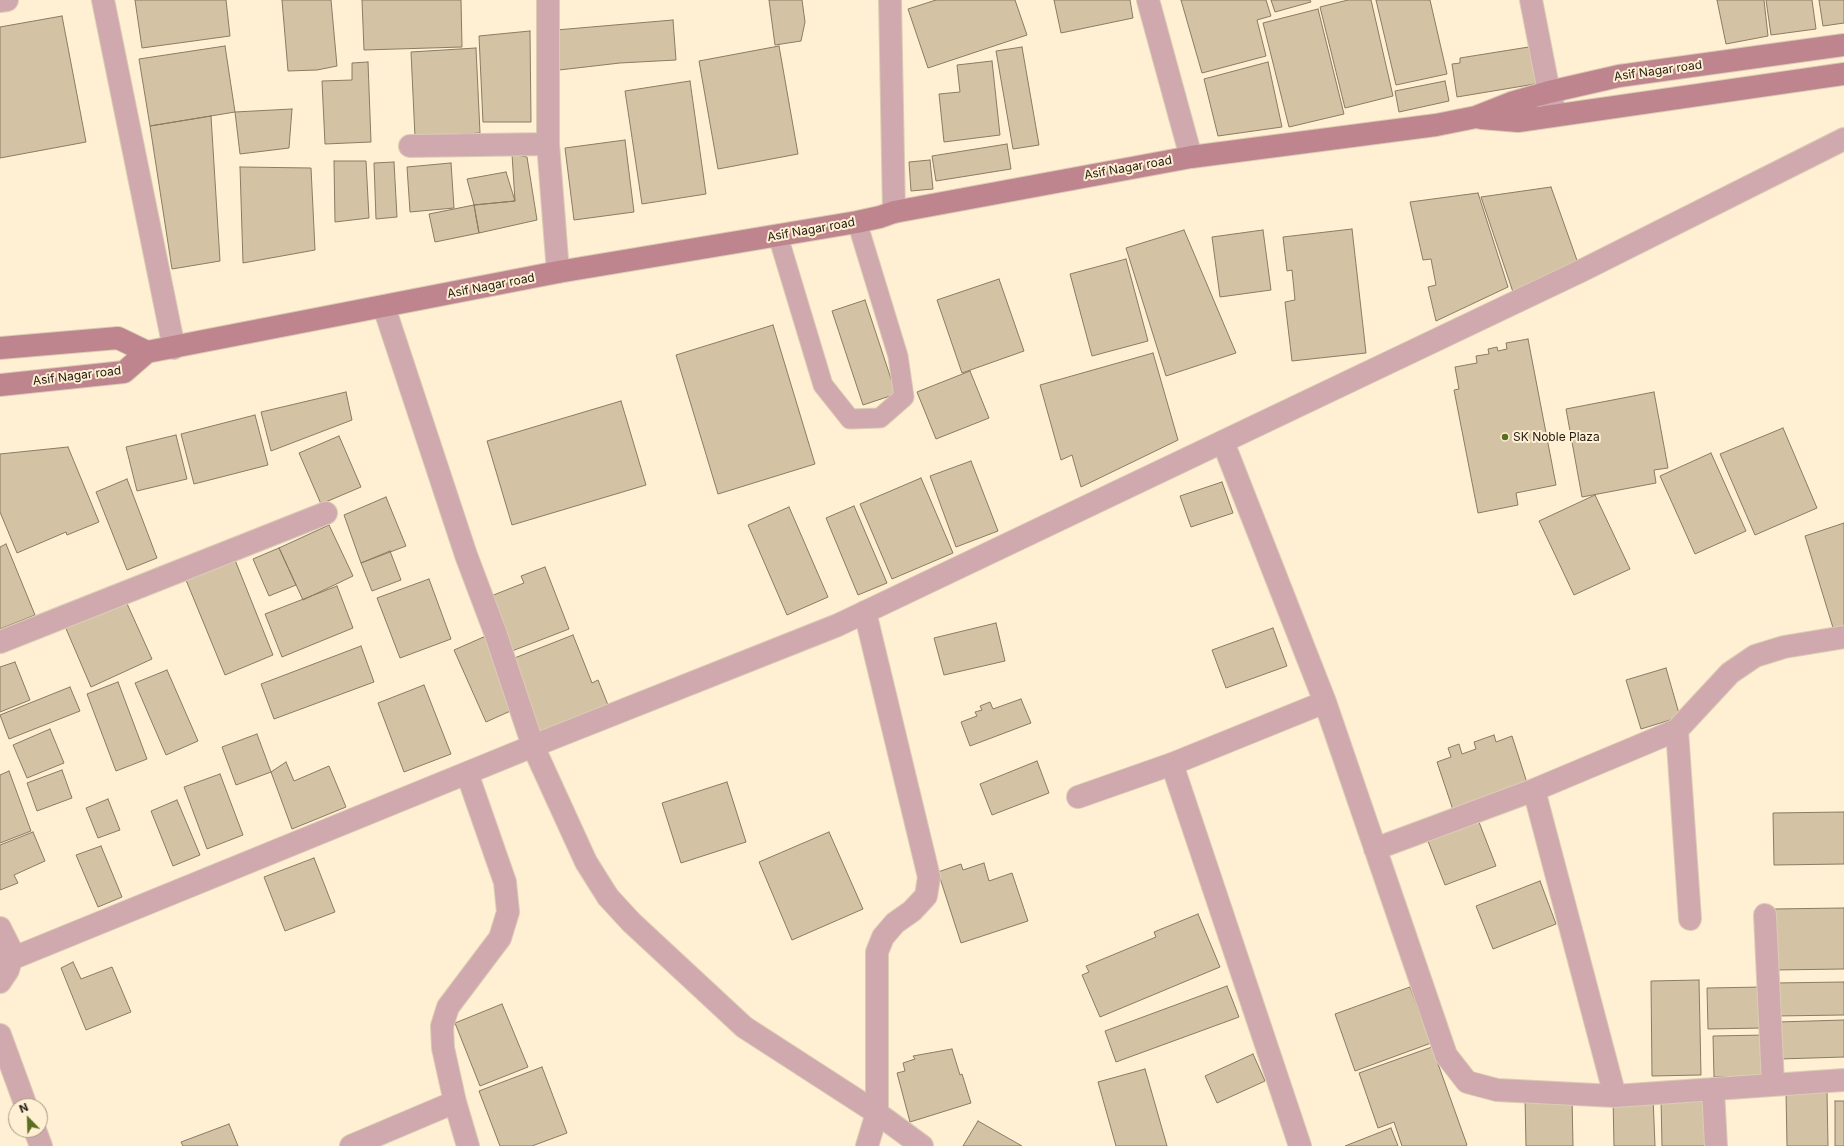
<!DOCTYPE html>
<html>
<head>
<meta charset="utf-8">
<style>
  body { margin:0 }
  #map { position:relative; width:1844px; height:1146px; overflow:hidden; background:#ffefd3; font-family:Inter,sans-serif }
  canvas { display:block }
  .north { position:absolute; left:8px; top:1098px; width:40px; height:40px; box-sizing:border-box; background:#ffefd3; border:1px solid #a69a85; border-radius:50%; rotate:337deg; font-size:11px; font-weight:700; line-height:16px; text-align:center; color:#211b11 }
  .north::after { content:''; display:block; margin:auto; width:14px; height:18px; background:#596f1f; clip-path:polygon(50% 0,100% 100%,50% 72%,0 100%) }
</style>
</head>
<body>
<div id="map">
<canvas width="1844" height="1146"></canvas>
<div class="north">N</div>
</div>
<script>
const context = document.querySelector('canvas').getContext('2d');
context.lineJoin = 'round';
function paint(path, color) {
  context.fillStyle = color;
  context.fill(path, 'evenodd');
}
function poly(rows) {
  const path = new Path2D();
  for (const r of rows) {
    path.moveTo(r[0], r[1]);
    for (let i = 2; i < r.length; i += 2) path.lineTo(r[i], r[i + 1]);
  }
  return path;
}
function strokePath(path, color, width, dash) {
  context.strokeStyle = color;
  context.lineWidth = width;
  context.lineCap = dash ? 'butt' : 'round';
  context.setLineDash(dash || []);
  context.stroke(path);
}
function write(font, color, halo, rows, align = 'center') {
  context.font = font + ' Inter,sans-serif';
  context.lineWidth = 4;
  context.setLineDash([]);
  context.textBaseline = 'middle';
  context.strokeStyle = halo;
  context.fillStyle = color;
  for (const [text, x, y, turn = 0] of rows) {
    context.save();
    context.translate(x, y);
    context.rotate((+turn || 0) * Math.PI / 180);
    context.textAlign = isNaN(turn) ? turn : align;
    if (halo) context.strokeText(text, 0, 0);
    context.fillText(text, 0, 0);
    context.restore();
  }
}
const building = poly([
  [135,0,226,0,230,36,142,48,135,0],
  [282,0,331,0,337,66,317,70,288,71,282,0],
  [362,0,461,0,462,47,364,50,362,0],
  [769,0,802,0,805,22,801,41,775,45,769,0],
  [936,0,1015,0,1027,35,928,68,908,9,936,0],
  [1054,0,1130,0,1133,18,1061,33,1054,0],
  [1181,0,1266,0,1271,16,1257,20,1266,56,1202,73,1181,0],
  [1271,0,1310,0,1311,2,1275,12,1271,0],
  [1348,0,1371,0,1393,96,1345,108,1320,7,1348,0],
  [1376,0,1430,0,1447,74,1396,85,1376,0],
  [1717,0,1764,0,1768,36,1726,44,1717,0],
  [1766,0,1812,0,1816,29,1771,35,1766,0],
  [1819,0,1844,0,1844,23,1823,26,1819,0],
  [1318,9,1344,114,1289,127,1263,23,1318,9],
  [62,16,86,142,0,158,0,27,62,16],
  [673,20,676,60,620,63,559,70,556,30,673,20],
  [530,31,531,122,483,122,479,36,530,31],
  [225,46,235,112,150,126,139,59,225,46],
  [779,46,798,154,718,169,699,61,779,46],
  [1535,46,1541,83,1457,97,1452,64,1460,63,1460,58,1535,46],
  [1022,47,1039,145,1013,149,996,51,1022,47],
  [476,48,480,133,415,137,411,52,476,48],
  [992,61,1000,135,944,142,939,94,960,92,957,65,992,61],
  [368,62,371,142,325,144,322,81,352,80,352,63,368,62],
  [1268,62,1282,127,1218,136,1204,79,1268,62],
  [690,81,706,194,642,204,625,91,690,81],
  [1445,81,1449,101,1399,112,1395,91,1445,81],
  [292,109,289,148,240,154,235,112,292,109],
  [211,116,220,261,172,269,150,126,211,116],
  [625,140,634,212,574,220,565,148,625,140],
  [1007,144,1011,169,936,181,932,156,1007,144],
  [512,154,527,157,537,220,479,233,474,205,515,201,512,154],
  [930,160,933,189,911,191,909,162,930,160],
  [334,161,366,161,369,218,335,222,334,161],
  [394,162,397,217,376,219,374,163,394,162],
  [451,163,454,208,410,212,407,167,451,163],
  [240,167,311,168,315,250,243,263,240,167],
  [506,172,515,201,474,205,467,179,506,172],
  [1551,187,1579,266,1514,295,1481,197,1551,187],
  [1478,193,1508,287,1436,321,1428,287,1436,285,1431,259,1423,260,1410,202,1478,193],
  [474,205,479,233,435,242,429,214,474,205],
  [1352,229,1366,353,1292,361,1285,302,1295,300,1292,270,1287,271,1283,237,1352,229],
  [1184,230,1236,353,1166,376,1126,248,1184,230],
  [1263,230,1271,290,1220,297,1212,237,1263,230],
  [1126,259,1148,341,1092,356,1070,274,1126,259],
  [999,279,1024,351,962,373,937,300,999,279],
  [865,300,896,394,863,405,832,311,865,300],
  [773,325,815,464,718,494,676,355,773,325],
  [1528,339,1556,485,1516,493,1518,505,1478,513,1454,390,1459,389,1455,367,1477,363,1476,356,1489,354,1488,349,1497,347,1498,351,1507,349,1506,343,1528,339],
  [1153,353,1178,440,1081,487,1072,455,1061,460,1040,385,1153,353],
  [970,371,989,418,936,439,917,392,970,371],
  [346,392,352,420,271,451,261,412,346,392],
  [1654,392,1668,468,1654,470,1656,483,1582,497,1566,409,1654,392],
  [621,401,646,485,512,525,487,441,621,401],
  [255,415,268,465,194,484,181,434,255,415],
  [1783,428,1817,508,1755,535,1720,454,1783,428],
  [176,435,187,479,137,491,126,447,176,435],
  [339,436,361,487,321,504,299,453,339,436],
  [68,447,99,522,67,535,66,532,17,553,0,512,0,454,68,447],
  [1711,453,1746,531,1695,554,1660,476,1711,453],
  [971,461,998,531,956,547,930,476,971,461],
  [921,478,953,553,892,579,860,504,921,478],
  [127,479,157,558,127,570,96,492,127,479],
  [1222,482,1233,513,1191,527,1180,496,1222,482],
  [1595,495,1630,569,1574,595,1539,521,1595,495],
  [386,497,406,546,361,563,344,515,386,497],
  [854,506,887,583,858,595,826,518,854,506],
  [789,507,828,597,787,615,748,525,789,507],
  [1844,523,1844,628,1834,631,1805,536,1844,523],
  [329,525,353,576,303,600,279,548,329,525],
  [6,544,35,615,0,629,0,547,6,544],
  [279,548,296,585,269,596,253,559,279,548],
  [390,551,401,580,372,591,361,563,390,551],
  [235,560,273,655,225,675,186,580,235,560],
  [545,567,569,629,512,651,491,596,524,583,521,576,545,567],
  [429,579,451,639,400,658,377,598,429,579],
  [337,586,353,628,282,657,265,614,337,586],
  [124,597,152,659,91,687,64,624,124,597],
  [996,623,1005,661,944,675,934,638,996,623],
  [1273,628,1287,666,1226,688,1212,650,1273,628],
  [495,632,526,704,486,722,454,650,495,632],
  [573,635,592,683,598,680,610,710,543,737,526,704,512,659,573,635],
  [361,646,374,682,274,719,261,684,361,646],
  [15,662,30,700,0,712,0,667,15,662],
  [1666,668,1680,717,1641,729,1626,680,1666,668],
  [167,670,198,741,166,755,135,683,167,670],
  [118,682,147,759,116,771,87,694,118,682],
  [424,685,451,754,404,772,378,703,424,685],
  [70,687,80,711,9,739,0,715,70,687],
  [1021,699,1031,723,970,746,961,722,977,716,975,712,982,710,980,706,990,702,993,709,1021,699],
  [50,729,64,763,27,778,13,745,50,729],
  [257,734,271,772,236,785,222,747,257,734],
  [1494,735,1496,742,1512,736,1528,786,1453,810,1437,762,1451,757,1448,748,1459,744,1462,754,1476,749,1474,742,1494,735],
  [1037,761,1049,793,992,815,980,784,1037,761],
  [286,762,294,781,329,766,346,807,292,829,271,772,286,762],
  [62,770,72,798,37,811,27,783,62,770],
  [9,771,31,831,0,843,0,775,9,771],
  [220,774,243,835,207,849,184,787,220,774],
  [727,782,746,842,681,863,662,803,727,782],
  [108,799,120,830,98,838,86,808,108,799],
  [177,800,200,855,173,866,151,811,177,800],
  [1844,812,1844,864,1774,865,1773,813,1844,812],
  [1477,817,1496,866,1445,885,1426,836,1477,817],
  [33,832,45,861,14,875,18,883,0,890,0,845,33,832],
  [829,832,863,909,792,940,759,862,829,832],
  [101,846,122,897,98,907,76,855,101,846],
  [314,858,335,912,285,931,264,877,314,858],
  [984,863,989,881,1012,873,1028,921,961,943,938,872,961,864,963,870,984,863],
  [1540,881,1556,924,1493,949,1476,906,1540,881],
  [1844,908,1844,969,1774,970,1773,909,1844,908],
  [1198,914,1220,967,1100,1017,1082,975,1089,972,1086,966,1156,937,1154,932,1198,914],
  [73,962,81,979,112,967,131,1012,86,1030,61,968,73,962],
  [1699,980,1701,1075,1652,1076,1651,981,1699,980],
  [1844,982,1844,1015,1775,1016,1775,983,1844,982],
  [1227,986,1239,1017,1116,1062,1105,1031,1227,986],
  [1410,987,1431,1043,1355,1071,1335,1014,1410,987],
  [1763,987,1764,1028,1708,1029,1707,988,1763,987],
  [502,1004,528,1067,480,1086,455,1023,502,1004],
  [1844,1020,1844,1057,1779,1059,1778,1022,1844,1020],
  [1766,1035,1767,1076,1714,1077,1713,1036,1766,1035],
  [1432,1047,1467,1145,1465,1146,1402,1146,1394,1122,1378,1128,1359,1073,1432,1047],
  [952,1049,960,1075,962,1074,971,1103,910,1122,897,1073,905,1071,903,1063,915,1059,913,1056,952,1049],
  [1253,1054,1265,1081,1217,1103,1205,1076,1253,1054],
  [542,1067,567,1133,532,1146,500,1146,479,1091,542,1067],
  [1145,1069,1167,1146,1116,1146,1098,1082,1145,1069],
  [1827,1090,1828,1146,1787,1146,1786,1091,1827,1090],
  [1572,1097,1573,1146,1526,1146,1525,1098,1572,1097],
  [1613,1097,1653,1097,1655,1146,1614,1146,1613,1097],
  [1708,1097,1709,1146,1662,1146,1661,1098,1708,1097],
  [1835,1101,1844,1101,1844,1146,1835,1146,1835,1101],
  [978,1121,1022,1146,963,1146,978,1121],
  [229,1124,238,1146,183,1146,181,1142,229,1124],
  [1391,1128,1398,1146,1345,1146,1391,1128]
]);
paint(building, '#d3c2a4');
strokePath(building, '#8a7c62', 1);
const service = poly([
  [778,236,823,385,850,419,880,418,904,397,898,356,857,222]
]);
const minor = poly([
  [103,0,174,348],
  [548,0,548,144,558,272],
  [890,0,894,212],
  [1148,0,1191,157],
  [1531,0,1549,92,1556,115],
  [0,1,7,0],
  [410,146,548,144],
  [384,307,466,555,495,632,533,746,586,862,608,897,631,922,744,1027,877,1113,922,1146],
  [1223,442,1325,702,1446,1055,1467,1082,1497,1090,1615,1096,1844,1080],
  [865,612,929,877,926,896,912,911,895,923,883,937,877,952,877,1113,867,1146],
  [0,642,326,513],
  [1677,730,1690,919],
  [1172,764,1300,1146],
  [467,773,505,882,508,912,500,938,448,1007,442,1026,443,1048,455,1102,468,1146],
  [1534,790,1615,1096],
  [1078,797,1172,764,1325,702],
  [1375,849,1534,790,1677,730,1730,673,1755,656,1784,647,1844,637],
  [1765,915,1773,1084],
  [0,928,10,948,11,959,8,970,0,982],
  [11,959,533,746,838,625,1583,270,1844,139],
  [0,1035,26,1106],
  [1713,1089,1716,1146],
  [35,1130,41,1146],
  [351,1146,455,1102]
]);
const secondary = poly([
  [1481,118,1518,121,1844,74],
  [0,348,118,338,147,352],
  [0,385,124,372,147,352,558,272,857,222,880,217,894,212,1191,157,1436,125,1476,117,1514,102,1549,92,1619,76,1844,45]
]);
strokePath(service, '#dbcdb4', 21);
strokePath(minor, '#dbcdb4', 24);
strokePath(secondary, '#dbcdb4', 24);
strokePath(service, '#d0a9af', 19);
strokePath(minor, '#d0a9af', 22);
strokePath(secondary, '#be858f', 22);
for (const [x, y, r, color] of [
  [1505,437,4,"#596f1f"]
]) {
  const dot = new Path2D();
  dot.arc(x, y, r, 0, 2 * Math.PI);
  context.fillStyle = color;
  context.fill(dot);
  strokePath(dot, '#ffefd3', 1.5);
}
write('12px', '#211b11', '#ffefd3', [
  ["Asif Nagar road",1658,71,-8],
  ["Asif Nagar road",1128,168,-10],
  ["Asif Nagar road",811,230,-10],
  ["Asif Nagar road",491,286,-11],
  ["Asif Nagar road",77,376,-7]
]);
write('12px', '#211b11', '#ffefd3', [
  ["SK Noble Plaza",1513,437]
], 'left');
</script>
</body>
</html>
